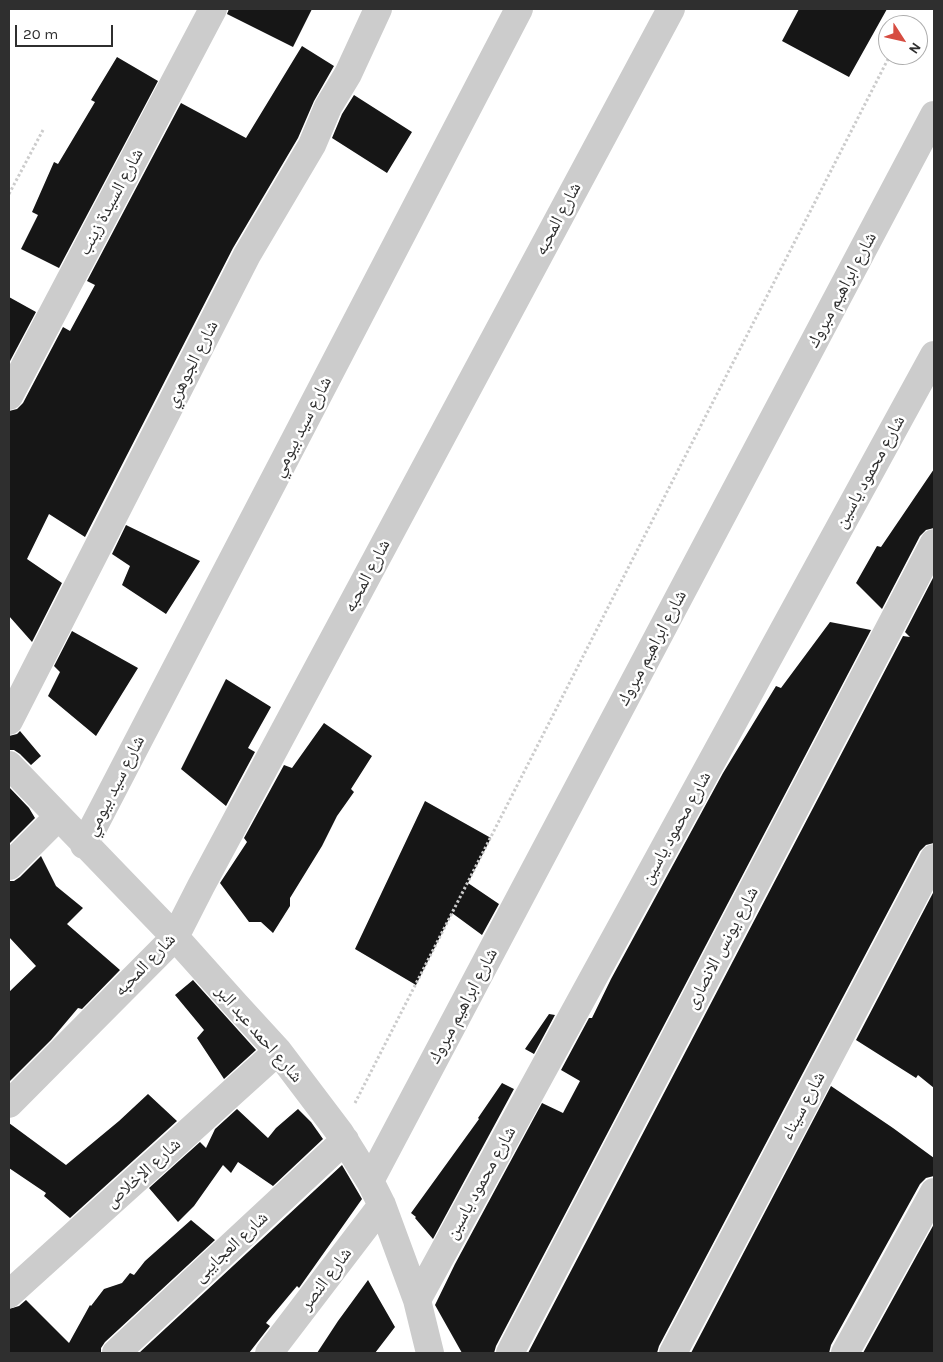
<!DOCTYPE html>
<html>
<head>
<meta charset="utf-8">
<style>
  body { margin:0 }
  #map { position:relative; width:943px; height:1362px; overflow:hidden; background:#fff; font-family:Karla,sans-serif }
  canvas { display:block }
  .frame { position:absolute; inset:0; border:10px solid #2f2f2f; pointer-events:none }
  .north { position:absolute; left:878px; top:15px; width:50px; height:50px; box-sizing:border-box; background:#fff; border:1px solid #acacac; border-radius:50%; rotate:125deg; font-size:14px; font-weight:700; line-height:20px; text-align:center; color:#2f2f2f }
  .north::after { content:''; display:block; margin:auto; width:18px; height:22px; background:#d64c41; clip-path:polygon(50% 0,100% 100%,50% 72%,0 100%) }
  .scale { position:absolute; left:15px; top:25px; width:98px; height:22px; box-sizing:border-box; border:2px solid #2f2f2f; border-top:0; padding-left:6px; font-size:15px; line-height:18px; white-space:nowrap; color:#2f2f2f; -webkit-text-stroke:4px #fff; paint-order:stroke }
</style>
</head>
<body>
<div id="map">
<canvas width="943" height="1362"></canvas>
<div class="frame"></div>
<div class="north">N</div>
<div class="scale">20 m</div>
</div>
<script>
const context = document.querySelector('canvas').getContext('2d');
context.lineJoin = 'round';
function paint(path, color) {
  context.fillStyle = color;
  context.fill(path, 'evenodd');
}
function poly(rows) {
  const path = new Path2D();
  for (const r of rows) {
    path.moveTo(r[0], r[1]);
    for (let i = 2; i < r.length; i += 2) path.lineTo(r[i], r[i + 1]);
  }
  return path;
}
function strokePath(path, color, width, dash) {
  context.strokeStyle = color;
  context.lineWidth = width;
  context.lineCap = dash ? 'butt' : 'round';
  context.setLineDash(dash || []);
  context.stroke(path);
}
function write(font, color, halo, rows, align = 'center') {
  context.font = font + ' Karla,"Noto Naskh Arabic",sans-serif';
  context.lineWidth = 5;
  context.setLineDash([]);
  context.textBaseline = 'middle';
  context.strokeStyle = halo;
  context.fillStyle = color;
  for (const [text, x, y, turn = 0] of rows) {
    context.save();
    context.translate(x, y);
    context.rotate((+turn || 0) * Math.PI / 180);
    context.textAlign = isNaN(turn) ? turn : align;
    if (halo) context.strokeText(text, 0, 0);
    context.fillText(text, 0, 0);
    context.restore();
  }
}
paint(poly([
  [229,9,312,9,293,47,227,14],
  [799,9,887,9,849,77,782,41],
  [302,46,334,66,314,101,298,138,233,248,85,537,49,514,27,559,62,583,32,642,9,616,9,411,17,409,23,403,63,327,70,331,95,285,87,281,181,103,246,138],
  [117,57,158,81,59,268,21,249,38,215,32,212,54,162,58,164,95,102,91,100],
  [354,95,412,132,387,173,332,138,342,114],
  [9,297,36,312,9,363],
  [934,469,934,528,926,530,920,536,882,609,856,583,877,546,881,547],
  [126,525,200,561,166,614,122,585,130,566,112,554],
  [934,576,934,843,926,845,920,851,659,1346,657,1353,528,1353,903,636,910,637,905,632],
  [830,622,871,630,496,1346,494,1353,462,1353,435,1305,455,1264,542,1103,563,1113,580,1081,561,1070,589,1018,592,1018,611,979,723,773,776,686,781,688],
  [72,631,138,668,96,736,48,696,60,672,54,666],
  [226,679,271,707,248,748,255,752,226,806,181,769],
  [324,723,372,756,351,789,354,792,337,816,322,846,290,898,290,906,273,933,261,922,249,922,220,883,247,842,244,838,284,765,292,768],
  [20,731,41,756,31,765,20,754,14,750,9,750,9,736,17,734],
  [9,787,29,808,35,818,9,844],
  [425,801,491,838,468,883,499,904,482,935,452,913,416,985,355,949],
  [41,856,56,886,83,908,67,924,120,970,82,1009,78,1008,51,1040,9,1082,9,992,36,966,9,937,9,881,14,881,20,877],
  [934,891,934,1088,918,1075,916,1078,856,1040],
  [193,980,256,1050,224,1079,197,1038,204,1030,175,995],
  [549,1014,555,1015,534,1054,525,1049],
  [502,1083,514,1089,433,1239,415,1218,416,1217,411,1213,479,1119,478,1118],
  [831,1086,893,1128,934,1158,934,1176,926,1178,920,1184,831,1345,829,1353,691,1353],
  [148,1094,177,1121,70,1218,44,1196,46,1193,9,1168,9,1123,66,1165,119,1121],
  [237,1109,268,1138,276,1128,298,1109,311,1122,323,1139,273,1186,238,1162,231,1173,223,1165,194,1206,178,1222,149,1188,200,1142,206,1148,215,1129],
  [342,1165,362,1199,299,1288,297,1286,266,1323,270,1326,249,1353,139,1353],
  [191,1220,215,1240,105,1342,101,1348,101,1353,9,1353,9,1309,19,1306,26,1300,69,1343,90,1305,91,1306,104,1289,122,1283,130,1273,134,1275,145,1261],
  [934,1224,934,1353,863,1353],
  [368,1280,395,1327,375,1353,317,1353,338,1321]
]), '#161616');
strokePath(poly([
  [9,194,43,130],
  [355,1103,888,59]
]), '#ccc', 3, [2.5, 2.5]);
strokePath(poly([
  [9,396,213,9],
  [9,721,247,255,312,145,328,107,348,74,378,9],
  [9,765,175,937,235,1004,278,1051,340,1133,370,1181,382,1205,417,1300,430,1353],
  [84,845,519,9],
  [9,866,58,817],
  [9,1104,175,937,201,886,671,9],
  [370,1181,934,115],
  [9,1294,278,1051],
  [417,1300,934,355],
  [116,1353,345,1140],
  [269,1353,382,1205],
  [510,1353,934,543],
  [673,1353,934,858],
  [845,1353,934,1192]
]), '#ccc', 28);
write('18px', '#2f2f2f', '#fff', [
  ["شارع السيدة زينب",111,202,-62],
  ["شارع المحبه",558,219,-62],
  ["شارع ابراهيم مبروك",842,290,-62],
  ["شارع الجوهري",192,364,-63],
  ["شارع سيد بيومي",302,427,-63],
  ["شارع محمود ياسين",870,472,-61],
  ["شارع المحبه",367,576,-62],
  ["شارع ابراهيم مبروك",652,648,-62],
  ["شارع سيد بيومي",115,786,-63],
  ["شارع محمود ياسين",676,828,-61],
  ["شارع يونس الانصارى",722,948,-62],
  ["شارع المحبه",145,965,-46],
  ["شارع ابراهيم مبروك",463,1006,-62],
  ["شارع احمد عبد البر",259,1034,49],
  ["شارع سيناء",803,1106,-62],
  ["شارع الإخلاص",143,1173,-42],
  ["شارع محمود ياسين",481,1183,-61],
  ["شارع العجايبى",231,1247,-43],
  ["شارع النصر",326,1279,-53]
]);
</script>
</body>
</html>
